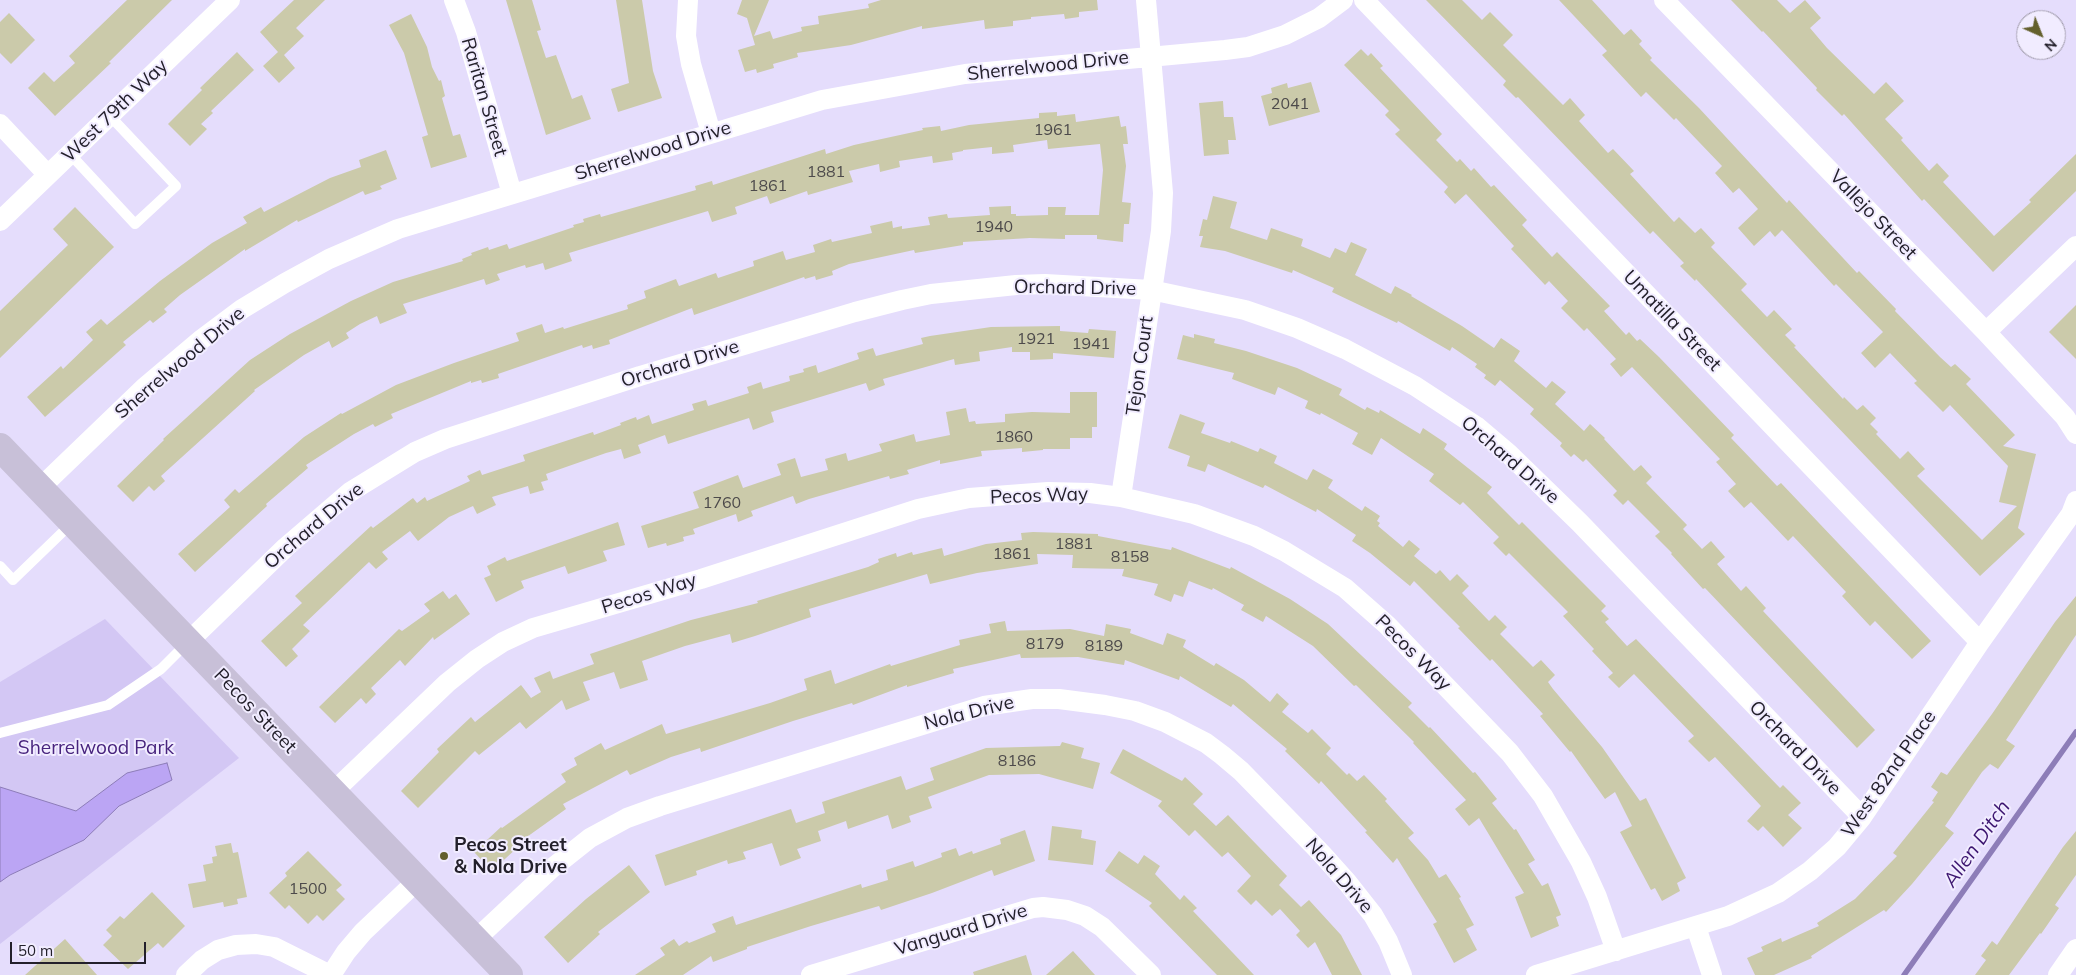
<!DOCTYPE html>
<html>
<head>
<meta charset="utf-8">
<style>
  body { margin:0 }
  #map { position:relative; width:2076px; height:975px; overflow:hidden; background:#e5ddfc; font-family:Mulish,sans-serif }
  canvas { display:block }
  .north { position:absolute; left:2016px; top:10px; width:50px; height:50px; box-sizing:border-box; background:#f1ecff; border:1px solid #9f9aaa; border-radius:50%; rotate:136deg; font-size:14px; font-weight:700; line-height:20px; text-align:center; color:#23202b }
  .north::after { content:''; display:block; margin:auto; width:18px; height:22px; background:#64602d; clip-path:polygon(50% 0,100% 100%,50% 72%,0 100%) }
  .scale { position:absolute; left:10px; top:942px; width:136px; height:22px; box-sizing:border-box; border:2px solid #23202b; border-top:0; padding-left:6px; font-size:15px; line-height:18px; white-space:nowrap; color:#23202b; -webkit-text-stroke:4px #f1ecff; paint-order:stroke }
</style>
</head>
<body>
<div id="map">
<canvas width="2076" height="975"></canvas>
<div class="north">N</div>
<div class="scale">50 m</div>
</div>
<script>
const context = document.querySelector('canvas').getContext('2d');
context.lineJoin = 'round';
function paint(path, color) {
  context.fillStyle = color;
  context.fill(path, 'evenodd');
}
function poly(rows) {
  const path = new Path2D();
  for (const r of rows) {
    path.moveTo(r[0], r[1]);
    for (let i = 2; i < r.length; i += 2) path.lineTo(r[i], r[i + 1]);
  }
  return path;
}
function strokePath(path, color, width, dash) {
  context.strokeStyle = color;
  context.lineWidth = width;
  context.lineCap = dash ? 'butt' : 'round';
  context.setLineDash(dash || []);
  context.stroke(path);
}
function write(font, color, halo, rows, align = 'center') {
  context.font = font + ' Mulish,sans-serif';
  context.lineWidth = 4;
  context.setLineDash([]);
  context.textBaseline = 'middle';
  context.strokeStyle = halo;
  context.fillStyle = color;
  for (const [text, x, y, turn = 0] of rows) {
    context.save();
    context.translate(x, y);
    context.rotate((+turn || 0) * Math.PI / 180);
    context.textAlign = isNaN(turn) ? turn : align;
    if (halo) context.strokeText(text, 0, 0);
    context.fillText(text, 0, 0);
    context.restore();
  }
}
paint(poly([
  [105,619,239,758,0,944,0,682]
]), '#d3c7f4');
const water = poly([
  [167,763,172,780,119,806,84,840,10,875,0,882,0,787,76,811,127,773,167,763]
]);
paint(water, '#bba5f4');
strokePath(water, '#8d7db8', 1);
strokePath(poly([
  [1904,975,2076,732]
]), '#8d7db8', 5.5);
paint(poly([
  [127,0,172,0,109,62,111,63,55,116,28,88,44,72,54,82,75,63,69,56],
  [294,0,325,0,296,28,304,36,284,55,295,68,279,83,263,66,278,52,260,32],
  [506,0,532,0,541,30,537,31,546,58,556,55,572,99,582,95,591,119,546,135],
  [616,0,642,0,653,71,662,98,618,112,611,89,629,83],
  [742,0,769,0,754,36,770,31,773,39,802,31,801,27,819,24,818,16,869,8,868,4,881,0,1097,0,1098,10,1079,12,1079,17,1065,19,1064,14,1031,17,1031,19,1013,21,1013,26,985,29,984,20,922,29,922,26,851,45,797,53,798,57,773,64,774,68,757,73,756,69,745,72,738,50,755,45,747,18,737,14],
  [1426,0,1462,0,1482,20,1490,12,1513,35,1503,45,1563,105,1570,98,1585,115,1579,121,1608,153,1613,149,1634,171,1630,174,1674,222,1679,217,1695,233,1701,228,1715,243,1711,247,1747,284,1741,290,1767,317,1774,310,1792,329,1785,335,1796,346,1794,347,1843,399,1844,397,1857,410,1863,405,1876,418,1870,424,1878,432,1876,434,1900,459,1908,451,1925,469,1917,476,1982,540,2017,506,1999,502,2008,466,1950,405,1943,412,1914,383,1917,381,1890,353,1875,368,1861,353,1883,332,1836,284,1834,286,1782,230,1775,237,1770,231,1754,246,1738,228,1758,209,1739,188,1733,193,1715,173,1722,166,1676,118,1674,120,1646,92,1641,97,1602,55,1607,51,1559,0,1592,0,1624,35,1631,29,1642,41,1639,44,1652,58,1650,60,1699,108,1787,203,1789,200,1857,273,1859,271,1896,309,1895,311,1940,357,1951,367,1955,364,1971,379,1966,384,2015,435,2003,446,2036,454,2018,528,2025,534,1980,576,1696,279,1695,281,1680,266,1684,263,1653,231,1650,234,1518,97,1516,98,1503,85,1506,81],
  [1731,0,1777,0,1790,13,1805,0,1821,18,1810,28,1827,48,1874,94,1886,82,1904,101,1885,119,1903,138,1901,140,1929,171,1937,163,1949,176,1943,182,1994,236,2031,202,2029,200,2076,154,2076,191,1993,272,1924,199,1922,201,1844,114,1842,116,1816,90,1817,88,1763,31,1762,32],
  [9,13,35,40,11,64,0,53,0,22],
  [411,14,427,47,432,67,439,81,441,80,445,96,442,98,453,136,460,134,467,157,431,168,422,137,428,135,404,53,389,25],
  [1361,49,1368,56,1371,53,1383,66,1380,68,1442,134,1436,140,1457,162,1460,159,1471,171,1474,168,1491,187,1494,185,1527,220,1522,225,1552,257,1557,252,1610,306,1604,311,1626,335,1629,332,1637,341,1640,339,1659,357,1734,435,1731,438,1777,486,1781,483,1931,641,1912,659,1875,621,1870,626,1842,596,1846,592,1793,536,1788,541,1751,502,1744,508,1728,491,1736,484,1716,462,1720,459,1632,367,1621,377,1610,364,1616,359,1587,328,1584,331,1561,308,1568,301,1549,281,1545,285,1511,249,1514,246,1466,194,1455,204,1444,192,1448,187,1395,134,1400,130,1385,115,1389,111,1344,65],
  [237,52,254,70,211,111,213,113,201,124,207,129,190,146,168,124,202,90,200,88],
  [1311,82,1320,112,1269,126,1261,96,1272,93,1271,88,1287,83,1288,88],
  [1223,101,1224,117,1233,117,1236,140,1228,140,1229,154,1204,156,1199,103],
  [1057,112,1057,116,1075,114,1076,122,1119,116,1121,127,1126,126,1128,144,1123,144,1126,166,1122,202,1131,203,1129,224,1124,224,1123,242,1097,239,1097,235,1065,235,1065,239,1030,238,963,242,963,245,915,253,914,250,849,264,832,271,833,275,816,280,815,276,805,279,804,277,694,315,692,308,609,340,610,344,593,349,592,345,583,348,582,345,498,374,499,378,482,383,481,380,471,383,471,381,391,414,393,418,375,427,373,424,354,434,306,465,308,468,266,504,267,506,195,572,178,554,230,507,224,500,235,489,239,493,304,437,341,413,342,414,396,385,454,363,519,341,516,333,542,324,545,333,563,327,564,329,628,309,627,305,646,298,644,291,676,279,679,286,716,273,718,278,754,266,753,261,783,251,786,260,815,252,813,245,831,239,832,242,872,233,870,226,892,221,893,228,902,226,902,229,930,225,928,217,947,214,948,218,990,215,989,207,1011,206,1011,214,1016,214,1016,216,1048,215,1048,207,1066,207,1065,215,1099,215,1103,170,1100,144,1048,149,1047,140,1013,145,1014,152,992,154,992,147,963,150,963,151,952,153,953,160,933,163,932,156,899,161,900,167,880,172,879,164,849,171,853,182,808,195,807,191,770,204,767,196,735,207,737,214,712,222,708,211,569,253,572,261,545,270,543,263,526,268,525,265,497,274,500,280,486,285,484,279,403,304,407,313,380,324,377,316,360,324,346,333,349,338,332,348,329,341,304,355,254,390,255,391,161,476,165,481,154,491,149,486,133,502,117,486,164,440,163,439,250,360,290,334,351,301,393,282,463,261,462,259,472,255,471,253,488,247,489,250,507,244,509,249,574,227,573,225,584,222,583,219,600,214,601,217,696,190,695,186,712,181,713,185,825,149,826,154,854,145,923,130,922,128,940,126,941,131,969,125,1039,118,1039,113],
  [386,150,397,179,380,186,382,189,365,195,363,191,298,222,297,220,245,251,245,249,180,295,164,309,167,312,153,323,150,320,123,342,126,345,45,417,27,397,61,366,63,369,93,340,86,332,101,319,107,325,160,281,212,243,247,223,243,217,261,207,264,212,330,178,361,167,359,160],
  [1213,196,1237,202,1230,228,1267,240,1271,228,1303,239,1301,246,1330,258,1335,248,1346,253,1351,242,1367,249,1355,275,1391,294,1395,286,1412,295,1411,296,1462,326,1494,348,1501,338,1520,351,1514,361,1546,388,1552,381,1566,392,1555,404,1584,431,1590,424,1605,438,1604,439,1634,471,1641,465,1652,477,1646,483,1687,525,1683,529,1702,549,1711,541,1725,557,1717,564,1741,591,1746,586,1766,608,1763,611,1875,730,1857,748,1705,588,1703,589,1671,554,1672,553,1655,536,1660,532,1628,500,1623,505,1613,495,1617,491,1586,459,1583,462,1574,454,1571,457,1560,446,1562,443,1530,414,1534,409,1500,380,1495,386,1484,378,1486,375,1475,367,1477,364,1452,347,1450,351,1398,321,1397,323,1332,292,1334,288,1293,270,1292,273,1225,251,1200,247,1203,236,1199,236,1203,219,1207,220],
  [75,207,114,247,0,358,0,311,68,245,53,229],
  [2076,305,2076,359,2049,332],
  [1060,326,1060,331,1088,333,1089,329,1116,331,1114,358,1053,353,1053,359,1030,360,1030,352,1012,352,1012,347,979,352,980,361,955,365,954,359,883,379,885,385,869,391,866,383,771,412,774,422,753,430,749,418,668,444,665,435,638,445,641,453,624,459,621,449,606,453,546,474,548,480,541,482,544,490,530,494,528,486,492,497,496,505,477,514,473,506,449,517,418,541,410,531,382,552,388,559,376,569,369,562,303,625,310,631,292,649,298,656,286,667,261,641,302,603,295,596,371,526,373,528,413,498,417,503,425,497,427,501,470,481,467,476,480,470,482,475,525,461,523,455,593,432,594,435,621,425,620,423,636,417,637,420,649,415,652,424,694,410,692,404,706,400,708,406,749,393,747,387,761,382,763,389,790,381,789,376,804,372,803,369,816,365,818,373,859,359,857,353,873,348,876,356,923,344,921,338,930,336,991,327],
  [1194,334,1215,339,1214,343,1246,351,1297,368,1342,389,1339,395,1365,410,1367,407,1379,413,1380,410,1420,434,1423,428,1447,444,1444,449,1492,487,1487,493,1519,525,1522,522,1606,606,1601,611,1609,619,1605,622,1627,646,1636,639,1780,788,1783,785,1801,803,1788,815,1802,828,1783,847,1763,826,1758,831,1747,821,1761,806,1715,757,1709,762,1688,741,1694,736,1634,674,1619,688,1608,677,1613,673,1592,651,1594,649,1563,616,1568,612,1509,553,1506,556,1493,543,1499,537,1463,502,1460,505,1429,481,1434,474,1381,438,1372,455,1352,444,1358,433,1321,413,1320,415,1305,408,1308,401,1278,387,1275,395,1232,379,1234,373,1177,359,1183,335,1194,338],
  [1070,392,1097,392,1097,427,1092,427,1092,438,1070,438,1070,449,1043,449,1043,450,1022,452,1022,448,981,451,982,456,940,464,940,460,907,470,909,474,890,479,889,476,809,499,796,504,793,496,751,511,753,516,738,522,736,514,693,529,695,534,683,537,684,541,667,546,666,543,648,548,641,526,699,508,693,492,738,475,743,488,781,475,777,464,795,458,801,477,828,470,825,459,846,453,848,461,882,451,879,444,914,434,916,442,950,435,946,412,966,408,969,422,975,421,976,424,1005,422,1005,414,1032,412,1070,413],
  [1180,414,1205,423,1201,433,1230,443,1231,441,1258,452,1260,448,1277,456,1274,463,1307,480,1313,469,1333,480,1328,488,1362,511,1365,506,1380,516,1377,521,1380,523,1378,526,1403,547,1409,540,1420,549,1414,556,1436,574,1440,570,1450,581,1457,574,1469,586,1462,593,1489,621,1495,615,1507,627,1500,634,1533,667,1541,660,1555,675,1548,682,1553,689,1602,747,1640,801,1646,798,1686,878,1677,883,1680,891,1662,901,1655,888,1651,890,1620,832,1632,826,1615,792,1605,799,1571,751,1570,752,1540,716,1543,714,1492,659,1490,661,1458,628,1460,627,1414,581,1410,586,1370,553,1352,541,1356,535,1317,509,1316,512,1265,485,1263,488,1208,464,1205,472,1187,466,1190,456,1168,448],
  [618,522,625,545,603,551,607,561,568,574,565,566,521,581,524,588,496,602,484,578,491,575,487,566,505,557,507,561],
  [1033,532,1098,534,1098,536,1171,550,1172,547,1230,569,1231,567,1290,599,1328,624,1412,703,1408,707,1429,728,1430,727,1473,773,1475,772,1497,799,1492,803,1514,830,1516,829,1535,860,1528,864,1542,886,1548,883,1561,915,1556,917,1559,926,1531,938,1515,897,1524,893,1479,818,1469,826,1455,809,1466,800,1413,743,1414,742,1356,685,1354,686,1313,646,1266,616,1263,622,1241,610,1244,605,1213,588,1212,590,1189,581,1183,597,1174,594,1171,602,1154,595,1158,584,1122,576,1124,569,1072,568,1073,555,1037,554,1038,564,977,573,930,584,927,574,809,609,811,617,755,636,732,643,730,634,685,646,642,661,648,680,620,689,614,672,583,682,590,700,566,710,562,700,526,729,520,722,479,755,475,751,418,808,401,791,439,752,437,749,471,717,475,722,521,685,531,698,541,692,534,678,550,671,553,679,594,664,590,654,691,620,758,603,757,601,868,567,879,562,878,559,896,553,897,557,912,552,913,555,942,548,944,556,986,544,1022,540,1021,533],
  [443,591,449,599,456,594,470,614,434,640,433,637,405,666,400,660,371,688,376,694,366,704,361,698,335,723,319,707,399,629,402,631,430,611,424,604],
  [2076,596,2076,635,2006,740,2015,746,1998,769,1990,764,1982,772,1945,826,1954,833,1912,884,1886,912,1884,910,1811,956,1812,958,1774,975,1755,975,1747,958,1763,951,1761,947,1781,938,1782,942,1819,926,1817,923,1855,899,1897,856,1893,853,1934,802,1932,801,1938,792,1931,787,1941,772,1947,775,1992,714,2055,622],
  [1005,621,1007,631,1070,629,1104,636,1106,624,1131,629,1130,633,1163,645,1167,633,1186,640,1183,647,1214,666,1216,663,1244,680,1270,702,1277,693,1289,704,1282,712,1308,733,1312,729,1331,748,1326,754,1347,775,1349,773,1357,781,1364,775,1387,799,1385,801,1414,833,1408,838,1428,860,1439,878,1446,874,1461,897,1459,898,1474,925,1466,929,1477,950,1454,963,1433,924,1437,922,1397,858,1393,863,1365,832,1367,831,1321,781,1319,784,1285,751,1287,749,1233,704,1231,707,1180,676,1179,680,1125,660,1124,665,1078,657,1021,658,1020,654,953,669,954,673,907,687,907,685,853,705,852,703,793,721,701,752,700,748,671,757,630,775,627,770,563,804,566,809,517,844,519,846,492,871,474,852,501,827,502,828,566,782,561,774,577,765,574,758,601,743,605,750,662,724,666,734,770,703,807,690,804,679,831,670,835,684,890,664,891,666,960,645,959,640,991,633,989,624],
  [1062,742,1084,748,1081,758,1100,763,1093,789,1039,774,989,775,928,797,932,808,909,816,911,822,892,829,888,815,848,829,846,821,818,831,821,841,797,849,801,858,780,866,772,843,743,852,746,859,728,864,727,860,696,871,697,875,665,886,655,855,791,809,796,823,825,813,822,802,901,776,906,790,934,780,930,768,986,748,1060,746],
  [1123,749,1182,781,1185,777,1203,794,1193,804,1216,826,1228,815,1287,876,1279,885,1301,907,1309,900,1341,935,1362,975,1332,975,1315,942,1308,948,1296,935,1300,931,1280,909,1272,916,1256,900,1251,905,1237,891,1251,876,1228,852,1222,857,1195,830,1189,836,1158,806,1162,801,1110,773],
  [1052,826,1082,830,1081,838,1096,841,1093,865,1048,860],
  [1025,830,1035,861,994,876,992,870,932,893,881,910,879,906,811,926,747,947,747,949,713,962,711,956,683,975,635,975,665,955,660,948,674,939,679,946,687,941,689,943,716,932,712,924,733,916,736,925,861,884,862,888,888,880,886,870,913,861,915,867,942,857,941,853,956,848,959,856,972,851,973,854,1001,844,1000,839],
  [2076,831,2076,875,2055,905,2059,908,2041,934,2040,933,2009,975,1975,975,1986,960,1981,956,1992,941,1997,945,2063,847],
  [231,843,233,853,238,852,247,897,237,899,238,904,224,907,223,902,193,908,188,884,206,881,203,865,213,863,212,857,217,856,215,846],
  [308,851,342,885,336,890,345,899,323,921,317,915,308,924,289,905,285,909,269,893,287,876,285,873],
  [1119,851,1138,864,1144,855,1160,866,1155,874,1180,900,1184,895,1197,908,1193,911,1254,975,1217,975,1149,906,1152,903,1105,871],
  [629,865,650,892,598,932,600,934,568,963,544,937,586,899],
  [152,892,185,926,163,948,158,943,128,969,103,945,112,936,106,930,120,916,124,919],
  [65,939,97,975,25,975],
  [1073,951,1095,975,1046,975],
  [1026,955,1032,975,974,975,973,972]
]), '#cbcaaa');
strokePath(poly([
  [70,154,135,224,176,186,110,116],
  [0,566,13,580,72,523],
  [0,733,108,705,161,669,188,642]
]), '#fff', 10);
strokePath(poly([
  [454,0,466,32,512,194],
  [688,0,686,36,691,64,711,133],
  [1364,0,1980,642],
  [1664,0,1986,332,2065,417,2076,434],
  [0,124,48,175],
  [0,221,230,0],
  [1986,332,2076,246],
  [40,488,144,388,202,339,242,309,285,283,329,259,398,229,822,100,965,74,1225,50,1248,47,1285,35,1319,18,1343,0],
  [1121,497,1161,231,1163,193,1146,0],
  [188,642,286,547,350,492,415,452,445,439,640,376,855,312,902,300,931,294,1016,285,1045,284,1151,290,1245,310,1297,328,1345,349,1415,386,1476,426,1509,454,1580,523,1862,817],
  [333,792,447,683,477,659,503,642,533,628,701,579,918,509,969,498,1048,492,1090,493,1121,497,1194,514,1254,536,1284,551,1345,588,1387,625,1510,753,1543,796,1581,862,1597,897,1616,951],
  [1696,927,1712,975],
  [475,940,551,869,590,838,627,818,660,806,984,706,1032,699,1059,699,1105,705,1135,711,1165,722,1206,743,1222,755,1241,771,1321,853,1347,882,1373,915,1388,941,1402,975],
  [186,975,202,960,218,950,236,945,256,944,274,947,330,975],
  [331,975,346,952,363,932,418,880],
  [811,975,1033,908,1043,907,1067,910,1085,916,1102,927,1151,975],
  [1536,975,1728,916,1778,893,1810,871,1837,847,1862,817,1980,642,2071,514,2076,501],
  [2058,975,2076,949]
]), '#fff', 20);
strokePath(poly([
  [0,447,509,975]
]), '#c8c0d8', 28);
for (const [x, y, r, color] of [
  [444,856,5,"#64602d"]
]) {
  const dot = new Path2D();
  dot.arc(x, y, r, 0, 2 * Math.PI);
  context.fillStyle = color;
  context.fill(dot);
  strokePath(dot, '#f1ecff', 2);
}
write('16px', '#4d4a4b', null, [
  ["2041",1290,104],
  ["1961",1053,130],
  ["1881",826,172],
  ["1861",768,186],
  ["1940",994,227],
  ["1921",1036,339],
  ["1941",1091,344],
  ["1860",1014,437],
  ["1760",722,503],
  ["1881",1074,544],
  ["1861",1012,554],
  ["8158",1130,557],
  ["8179",1045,644],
  ["8189",1104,646],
  ["8186",1017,761],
  ["1500",308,889]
]);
write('19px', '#23202b', '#f1ecff', [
  ["Sherrelwood Drive",1048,66,-6],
  ["Raritan Street",484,97,74],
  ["West 79th Way",115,111,-44],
  ["Sherrelwood Drive",653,151,-17],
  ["Vallejo Street",1873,215,46],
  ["Orchard Drive",1075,288,1],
  ["Umatilla Street",1672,321,46],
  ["Sherrelwood Drive",180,363,-40],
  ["Orchard Drive",680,364,-17],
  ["Tejon Court",1140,366,-82],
  ["Orchard Drive",1510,460,41],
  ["Pecos Way",1039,496,-2],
  ["Orchard Drive",314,526,-40],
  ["Pecos Way",649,594,-17],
  ["Pecos Way",1413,653,45],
  ["Pecos Street",255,711,46],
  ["Nola Drive",969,713,-14],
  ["Orchard Drive",1795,748,46],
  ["West 82nd Place",1889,774,-55],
  ["Nola Drive",1339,876,49],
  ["Vanguard Drive",961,930,-17]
]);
write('19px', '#48247e', '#f1ecff', [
  ["Sherrelwood Park",96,748]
]);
write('bold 19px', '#23202b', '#f1ecff', [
  ["Pecos Street",454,845],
  ["& Nola Drive",454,867]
], 'left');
write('italic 20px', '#3c1570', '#f1ecff', [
  ["Allen Ditch",1977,844,-55]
]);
</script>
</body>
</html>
